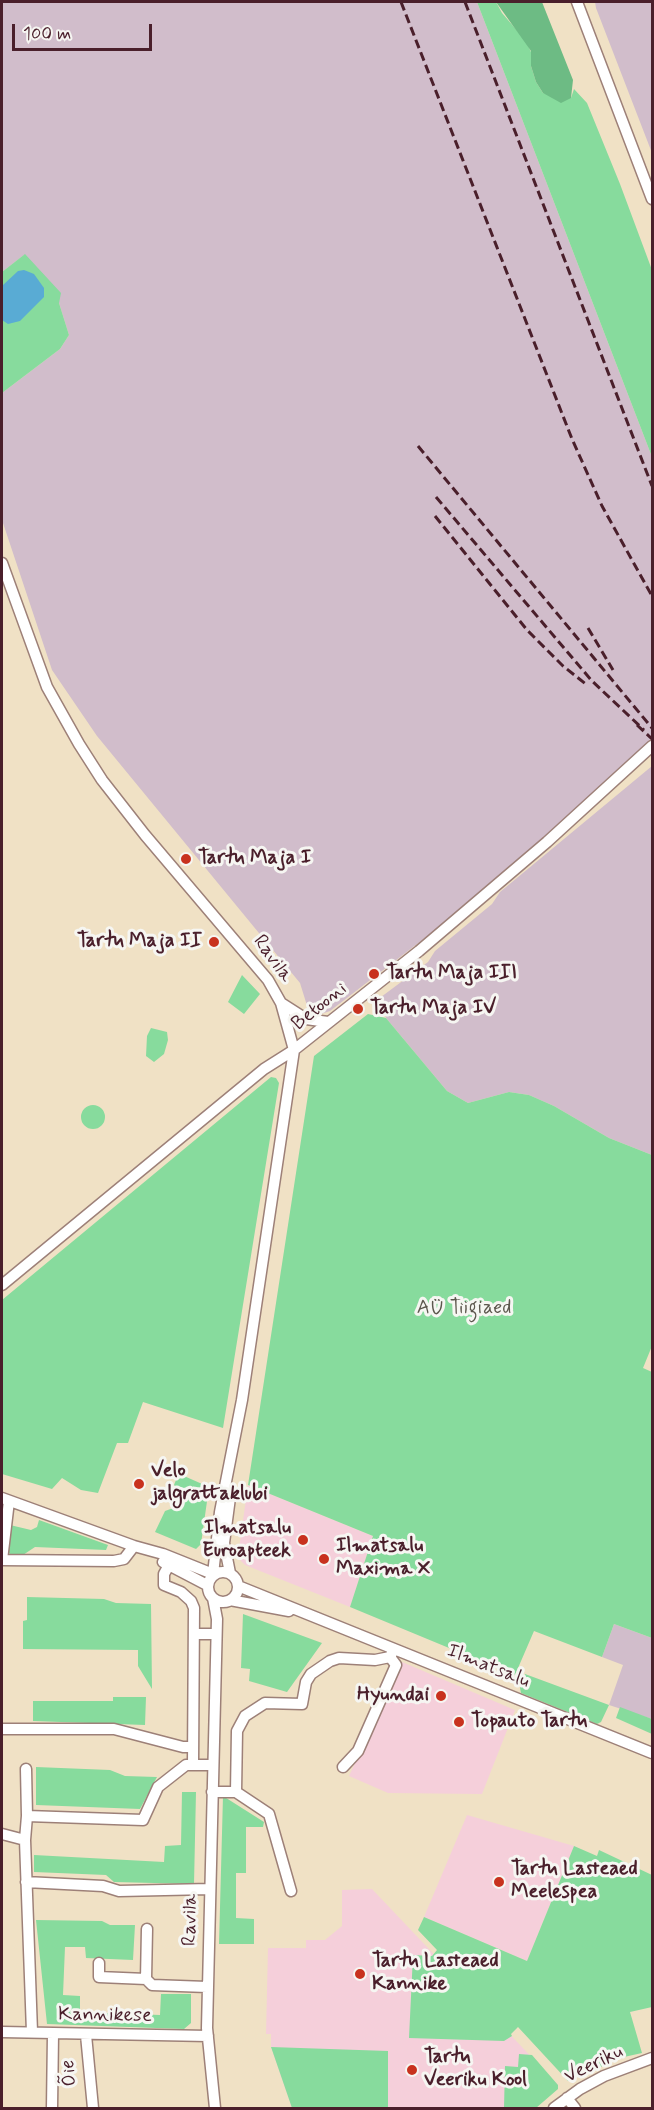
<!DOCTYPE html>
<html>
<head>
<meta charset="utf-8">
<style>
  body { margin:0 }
  #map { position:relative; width:654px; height:2110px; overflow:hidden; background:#f0e1c5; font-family:Mynerve,sans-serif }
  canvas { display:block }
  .frame { position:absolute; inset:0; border:3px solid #4a1f2b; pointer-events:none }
  .scale { position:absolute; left:12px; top:24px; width:140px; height:27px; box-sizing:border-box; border:3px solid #4a1f2b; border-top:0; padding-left:8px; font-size:18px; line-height:21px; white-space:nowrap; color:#4a1f2b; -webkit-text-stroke:4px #f6f6f2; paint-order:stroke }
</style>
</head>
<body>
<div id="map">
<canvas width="654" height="2110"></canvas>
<div class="frame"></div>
<div class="scale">100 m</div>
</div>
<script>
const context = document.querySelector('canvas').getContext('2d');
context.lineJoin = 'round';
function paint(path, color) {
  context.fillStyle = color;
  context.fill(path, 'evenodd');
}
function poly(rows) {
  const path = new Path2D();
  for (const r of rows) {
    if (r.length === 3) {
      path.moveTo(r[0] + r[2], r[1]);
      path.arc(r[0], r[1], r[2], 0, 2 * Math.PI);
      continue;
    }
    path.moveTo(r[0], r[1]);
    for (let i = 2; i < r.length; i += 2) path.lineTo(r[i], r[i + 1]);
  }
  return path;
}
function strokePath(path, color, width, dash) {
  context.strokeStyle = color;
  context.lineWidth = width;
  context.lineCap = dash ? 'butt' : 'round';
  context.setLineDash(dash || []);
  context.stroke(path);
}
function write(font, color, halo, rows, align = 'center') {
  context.font = font + ' Mynerve,sans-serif';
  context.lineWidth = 6;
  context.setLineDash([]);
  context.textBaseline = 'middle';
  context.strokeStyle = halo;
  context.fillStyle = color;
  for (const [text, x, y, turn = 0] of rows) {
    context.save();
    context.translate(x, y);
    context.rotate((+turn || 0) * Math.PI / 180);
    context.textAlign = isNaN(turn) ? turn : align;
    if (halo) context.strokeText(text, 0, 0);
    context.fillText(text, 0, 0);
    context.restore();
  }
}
paint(poly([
  [248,1485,373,1536,350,1607,245,1565,241,1561,238,1556],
  [402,1662,515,1710,482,1794,388,1793,349,1776],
  [467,1815,574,1846,527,1961,424,1917],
  [372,1889,558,2085,536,2108,292,2108,271,2047,271,2034,266,2034,268,1948,306,1948,306,1940,325,1940,342,1926,342,1890]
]), '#f5cfda');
paint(poly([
  [2,2,477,2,652,457,652,738,565,820,443,924,330,1011,315,1016,309,1012,300,983,97,736,52,670,2,520,2,393,60,349,69,335,59,303,24,255,2,272],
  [595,2,652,2,652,153,596,8],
  [652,766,652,1155,609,1138,554,1106,529,1095,509,1092,468,1103,447,1091,386,1018,381,997,428,962,435,951,492,904,500,892],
  [614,1624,652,1638,652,1719,609,1705,623,1665,602,1657]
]), '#d1bdcb');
paint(poly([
  [477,2,496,2,502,13,526,41,531,52,531,66,536,82,543,93,571,98,574,89,587,103,620,184,652,270,652,457],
  [25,254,61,293,59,303,69,335,60,349,2,393,2,272],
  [242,975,260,994,244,1014,228,1002],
  [368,1014,386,1018,447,1091,468,1103,509,1092,529,1095,554,1106,609,1138,652,1155,652,1346,643,1368,652,1372,652,1638,614,1624,602,1657,534,1631,515,1675,507,1672,350,1607,373,1536,248,1485,314,1056],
  [151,1028,167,1032,168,1040,164,1054,154,1062,146,1056,147,1036],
  [271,1077,276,1078,279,1083,223,1428,143,1402,128,1443,117,1443,98,1493,81,1490,62,1478,52,1489,2,1474,2,1300],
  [93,1117,12],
  [184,1476,209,1487,201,1544,196,1549,155,1532,165,1511,179,1506,182,1492,174,1485,176,1480],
  [39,1520,108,1545,106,1550,35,1547,23,1555,10,1554,7,1551,10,1525,31,1530,37,1527],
  [27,1597,104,1599,116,1603,151,1604,152,1689,138,1666,138,1650,23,1649,23,1621,27,1620],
  [243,1614,322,1643,287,1692,249,1681,250,1669,241,1668],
  [525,1674,609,1705,601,1722,597,1724,521,1693,520,1688],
  [113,1697,146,1697,145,1725,33,1721,33,1701,113,1701],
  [620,1707,652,1719,652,1734,616,1718],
  [36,1767,110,1770,125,1776,157,1777,140,1809,36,1805],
  [182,1792,196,1792,194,1884,114,1882,106,1875,34,1872,34,1855,164,1862,165,1846,181,1845],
  [223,1796,264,1822,263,1827,246,1827,246,1873,236,1873,236,1918,254,1919,254,1944,219,1944],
  [574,1846,597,1856,599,1850,652,1875,652,2007,630,2012,642,2053,624,2057,568,2081,518,2027,511,2034,512,2036,504,2041,409,2038,413,1955,432,1956,437,1950,418,1930,424,1917,527,1961],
  [36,1920,102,1921,110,1925,135,1925,133,1960,86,1958,85,1947,65,1947,63,1995,80,1996,80,2012,160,2015,161,1994,191,1994,191,2023,184,2029,47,2024],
  [271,2047,388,2051,388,2108,292,2108],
  [519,2054,532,2055,558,2085,558,2089,536,2108,504,2108,505,2066,518,2067]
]), '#87db9d');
paint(poly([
  [496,2,542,2,573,80,571,98,561,103,543,93,536,82,531,66,531,51]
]), '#6dbb84');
paint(poly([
  [24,270,34,274,44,288,44,297,20,321,8,324,2,320,2,286,18,271]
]), '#59abd4');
const minor = poly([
  [577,2,652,199],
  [2,563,47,687,79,744,102,780,145,835,268,980,281,1003,294,1050,242,1400,220,1512,213,1574],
  [281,1003,306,1019,328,1022],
  [2,1285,264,1069,294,1050,419,951,547,842,652,746],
  [2,1498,134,1546,163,1554,213,1574],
  [9,1501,2,1560,114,1561,124,1559,134,1546],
  [163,1562,207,1585],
  [169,1565,164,1574,164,1585,181,1592,191,1601,194,1608,193,1765],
  [223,1587,15],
  [230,1573,224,1543,231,1490],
  [238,1586,652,1753],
  [213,1598,217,1619,207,2028,215,2108],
  [230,1600,289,1611],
  [194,1634,216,1634],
  [2,1729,114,1729,183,1747,193,1747],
  [343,1767,358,1751,396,1665,390,1657],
  [26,1769,27,1816,143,1820,158,1787,186,1765,212,1765],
  [212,1792,236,1792,269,1814,291,1891],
  [236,1792,237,1731,245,1716,265,1703,302,1704,306,1682,311,1674,330,1661,339,1658,375,1660,390,1657,394,1649],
  [2,1834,25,1840,32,2032],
  [25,1840,27,1816],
  [26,1882,103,1886,119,1891,210,1889],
  [99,1963,99,1977,146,1979,152,1985,207,1987],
  [146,1979,147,1929],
  [2,2032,208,2036],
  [86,2035,93,2108],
  [567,2098,575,2108],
  [52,2108,53,2034],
  [554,2108,580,2089,604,2076,652,2058]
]);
strokePath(minor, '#9d8078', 13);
strokePath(minor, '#fff', 10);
strokePath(poly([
  [401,2,572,439,602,506,652,596],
  [465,2,652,486],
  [418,446,652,728],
  [436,497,592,681,644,730],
  [435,516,527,630,563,666,587,685],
  [588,628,613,670],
  [637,725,652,739]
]), '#4a1f2b', 3, [9, 4.5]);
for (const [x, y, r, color] of [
  [186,859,6,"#c8321e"],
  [214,942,6,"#c8321e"],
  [374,974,6,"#c8321e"],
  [358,1009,6,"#c8321e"],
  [139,1484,6,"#c8321e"],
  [303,1540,6,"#c8321e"],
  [324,1559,6,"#c8321e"],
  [441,1696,6,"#c8321e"],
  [459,1722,6,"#c8321e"],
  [499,1882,6,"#c8321e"],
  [360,1974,6,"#c8321e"],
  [412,2070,6,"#c8321e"]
]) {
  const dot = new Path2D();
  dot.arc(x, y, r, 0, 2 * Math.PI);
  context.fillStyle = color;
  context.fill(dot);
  strokePath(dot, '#f6f6f2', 2);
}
write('bold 20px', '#4a1f2b', '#f6f6f2', [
  ["Tartu Maja I",198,859],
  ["Tartu Maja II",202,942,"right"],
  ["Tartu Maja III",386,974],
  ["Tartu Maja IV",370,1009],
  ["Velo",151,1472],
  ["jalgrattaklubi",151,1495],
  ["Ilmatsalu",291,1529,"right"],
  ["Euroapteek",291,1552,"right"],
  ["Ilmatsalu",336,1547],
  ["Maxima X",336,1570],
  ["Hyundai",429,1696,"right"],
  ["Topauto Tartu",471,1722],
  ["Tartu Lasteaed",511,1870],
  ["Meelespea",511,1893],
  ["Tartu Lasteaed",372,1962],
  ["Kannike",372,1985],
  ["Tartu",424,2058],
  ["Veeriku Kool",424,2081]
], 'left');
write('20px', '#4a1f2b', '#f6f6f2', [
  ["Ravila",272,959,54],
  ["Betooni",320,1007,-39],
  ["Ilmatsalu",488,1667,22],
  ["Ravila",191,1920,-89],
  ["Kannikese",105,2016,1],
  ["Veeriku",594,2065,-26],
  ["Õie",70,2073,-95]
]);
write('20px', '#5c574d', '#f6f6f2', [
  ["AÜ Tiigiaed",464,1309]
]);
</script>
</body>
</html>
